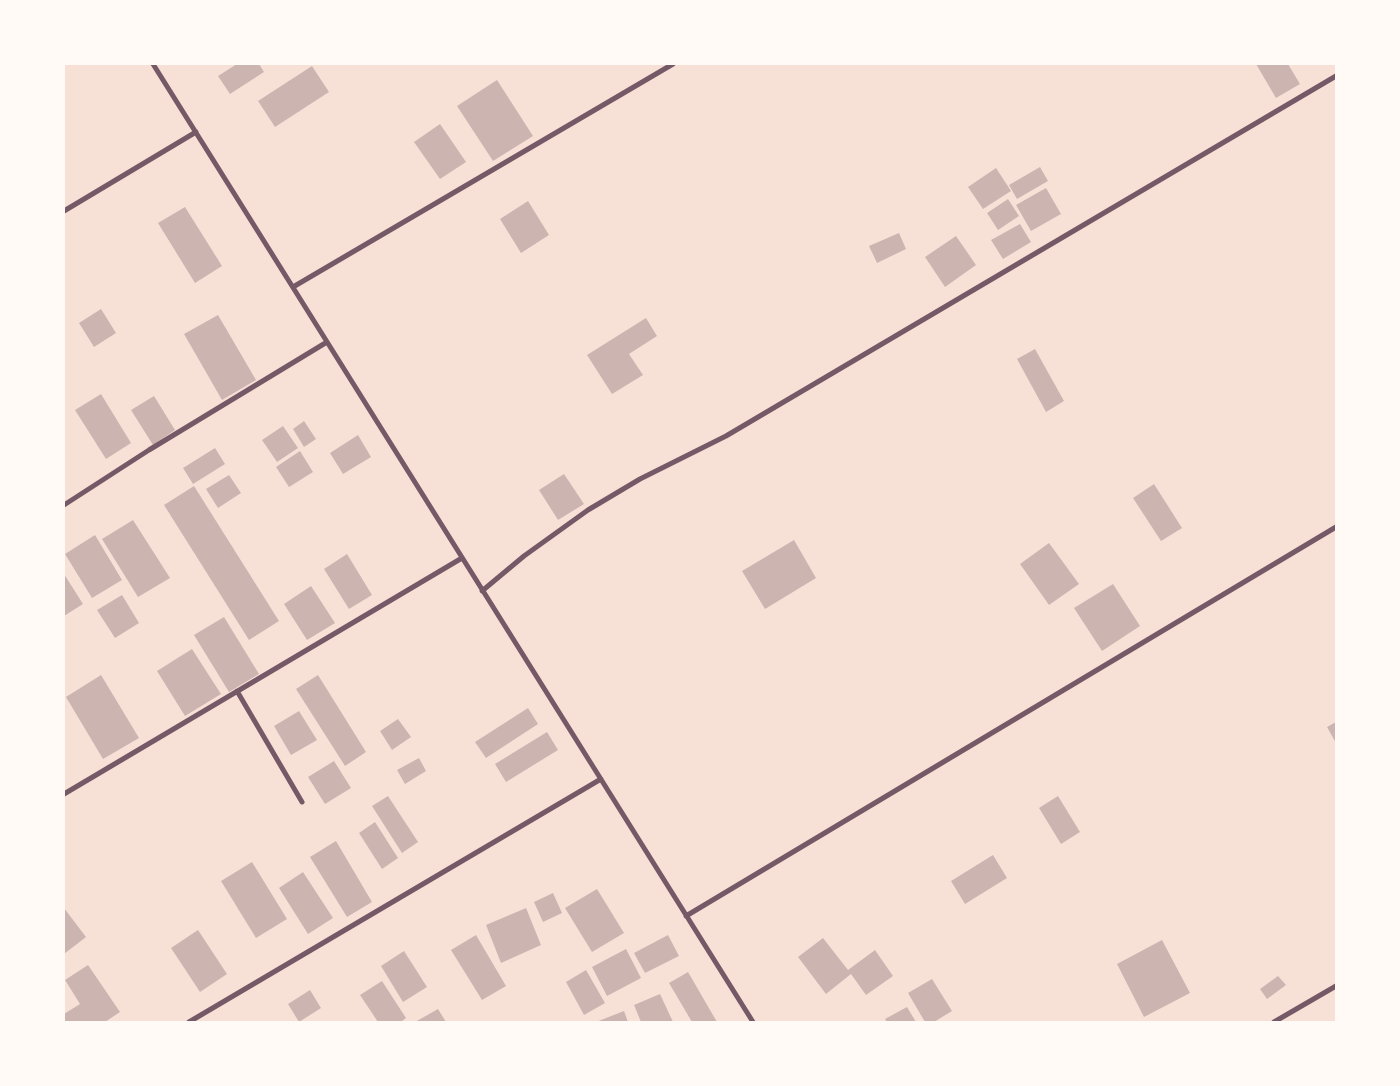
<!DOCTYPE html>
<html>
<head>
<meta charset="utf-8">
<style>
  body { margin:0 }
  #map { position:relative; width:1400px; height:1086px; overflow:hidden; background:#f7e1d7; font-family:"Titillium Web",sans-serif }
  canvas { display:block }
  .frame { position:absolute; inset:0; border:65px solid #fffaf5; pointer-events:none }
</style>
</head>
<body>
<div id="map">
<canvas width="1400" height="1086"></canvas>
<div class="frame"></div>
</div>
<script>
const context = document.querySelector('canvas').getContext('2d');
context.lineJoin = 'round';
function paint(path, color) {
  context.fillStyle = color;
  context.fill(path, 'evenodd');
}
function poly(rows) {
  const path = new Path2D();
  for (const r of rows) {
    path.moveTo(r[0], r[1]);
    for (let i = 2; i < r.length; i += 2) path.lineTo(r[i], r[i + 1]);
  }
  return path;
}
function strokePath(path, color, width, dash) {
  context.strokeStyle = color;
  context.lineWidth = width;
  context.lineCap = dash ? 'butt' : 'round';
  context.setLineDash(dash || []);
  context.stroke(path);
}
paint(poly([
  [237,64,259,64,264,72,230,94,218,76],
  [1256,64,1288,64,1300,84,1276,98],
  [312,66,329,92,275,127,258,101],
  [497,80,533,136,493,161,457,106],
  [440,124,466,162,440,179,414,142],
  [1040,167,1048,181,1017,199,1009,185],
  [996,168,1011,191,983,209,968,187],
  [1046,188,1061,214,1031,231,1016,205],
  [1008,199,1019,216,998,230,987,213],
  [528,201,549,235,521,253,500,219],
  [185,207,222,266,195,283,158,223],
  [1020,224,1031,242,1003,259,991,240],
  [899,233,906,249,877,263,869,246],
  [956,236,976,265,945,287,925,257],
  [101,309,116,333,94,347,79,323],
  [218,315,256,380,222,400,184,334],
  [646,318,657,336,629,354,643,375,612,394,587,355],
  [1035,349,1064,401,1046,412,1017,359],
  [101,394,131,443,106,459,75,410],
  [154,396,175,430,153,445,131,410],
  [304,421,316,439,304,447,293,429],
  [283,426,298,448,277,462,262,440],
  [358,435,371,457,343,474,330,453],
  [215,448,225,464,193,484,183,468],
  [300,451,313,472,289,487,276,467],
  [564,474,584,504,558,520,539,490],
  [229,475,241,493,218,508,206,489],
  [1154,484,1182,528,1161,541,1133,498],
  [194,486,279,621,249,640,164,505],
  [133,520,170,578,138,597,102,539],
  [95,535,122,580,92,598,65,554],
  [794,540,816,578,765,609,742,571],
  [1049,543,1079,584,1049,605,1020,564],
  [347,554,372,595,349,609,324,569],
  [64,574,83,604,64,616],
  [1113,584,1140,626,1102,651,1074,608],
  [311,586,335,623,307,640,284,604],
  [122,595,139,623,115,638,97,610],
  [224,617,259,674,229,692,194,635],
  [192,649,221,694,185,716,157,671],
  [101,675,139,738,103,759,66,697],
  [318,675,366,752,345,766,296,689],
  [528,708,538,724,486,758,475,742],
  [299,711,317,740,291,755,274,726],
  [398,719,411,737,392,750,380,731],
  [1336,722,1336,743,1327,727],
  [547,732,558,750,506,782,495,764],
  [419,758,426,771,405,784,397,770],
  [334,761,351,788,325,804,308,777],
  [388,796,418,842,402,853,372,806],
  [1058,796,1080,832,1061,844,1039,808],
  [375,822,398,858,382,869,359,833],
  [336,841,372,902,347,917,310,857],
  [993,855,1007,878,965,904,951,881],
  [252,862,287,919,256,938,221,881],
  [303,872,333,918,308,934,279,888],
  [597,889,624,933,592,952,565,908],
  [553,893,562,913,543,922,534,902],
  [64,908,86,937,64,954],
  [526,908,541,945,501,963,486,925],
  [198,930,227,974,200,992,171,948],
  [476,935,506,986,482,1000,451,950],
  [668,935,679,956,645,973,634,953],
  [823,938,848,970,875,950,893,976,866,995,851,974,826,994,798,957],
  [1162,940,1190,993,1144,1017,1117,964],
  [626,949,641,978,607,996,592,967],
  [404,951,427,987,403,1002,381,966],
  [88,965,120,1012,105,1022,64,1022,64,1014,80,1004,65,980],
  [586,970,605,1003,584,1015,566,982],
  [688,972,717,1022,692,1022,669,983],
  [1278,976,1286,985,1267,999,1260,989],
  [932,979,952,1011,934,1022,925,1022,908,993],
  [382,981,406,1018,401,1022,378,1022,360,995],
  [310,990,321,1008,299,1022,288,1004],
  [660,994,673,1022,641,1022,634,1005],
  [907,1007,916,1022,887,1022,885,1019],
  [438,1009,446,1022,415,1022],
  [624,1011,628,1022,596,1022]
]), '#ccb4b1');
strokePath(poly([
  [153,64,753,1022],
  [64,211,196,132],
  [293,287,673,64],
  [64,505,149,450,327,342],
  [482,591,524,556,588,510,640,479,726,436,1336,76],
  [237,691,302,802],
  [64,794,462,558],
  [686,916,1336,527],
  [189,1022,601,779],
  [1274,1022,1336,986]
]), '#755966', 5);
</script>
</body>
</html>
